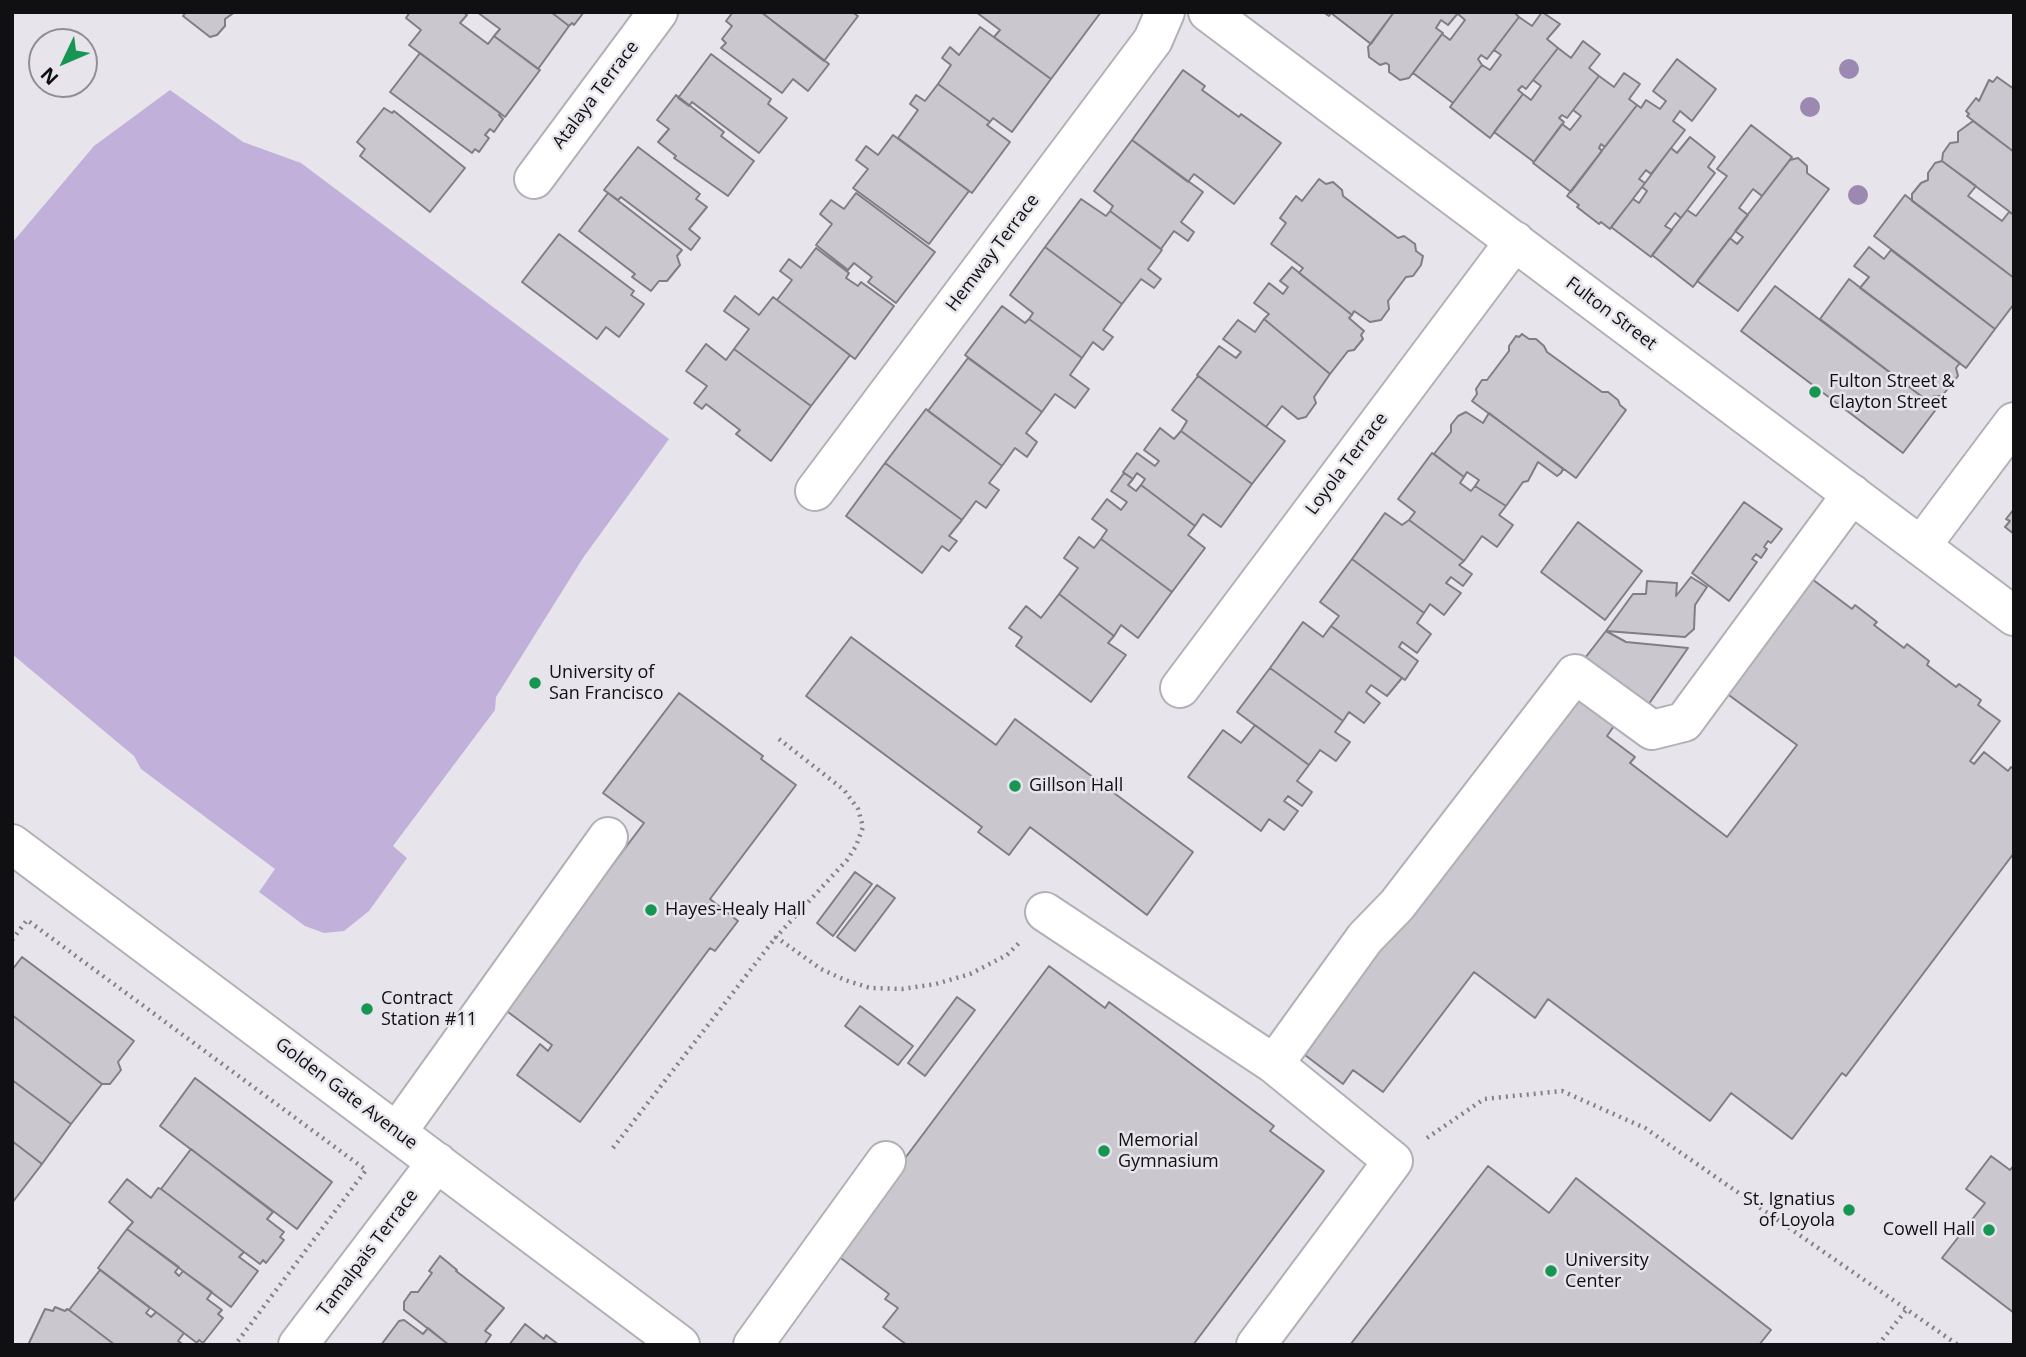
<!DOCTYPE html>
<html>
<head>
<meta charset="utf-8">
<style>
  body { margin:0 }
  #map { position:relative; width:2026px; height:1357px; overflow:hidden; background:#e7e5eb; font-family:"Open Sans",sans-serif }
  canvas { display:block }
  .frame { position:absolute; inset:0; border:14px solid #100f11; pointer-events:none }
  .north { position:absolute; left:28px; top:28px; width:70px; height:70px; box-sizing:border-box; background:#e7e5eb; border:2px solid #918f94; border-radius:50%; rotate:226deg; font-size:19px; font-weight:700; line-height:28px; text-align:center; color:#100f11 }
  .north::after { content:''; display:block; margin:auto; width:24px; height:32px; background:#179653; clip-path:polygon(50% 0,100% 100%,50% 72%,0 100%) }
</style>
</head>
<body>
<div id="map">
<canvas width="2026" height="1357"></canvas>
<div class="frame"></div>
<div class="north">N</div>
</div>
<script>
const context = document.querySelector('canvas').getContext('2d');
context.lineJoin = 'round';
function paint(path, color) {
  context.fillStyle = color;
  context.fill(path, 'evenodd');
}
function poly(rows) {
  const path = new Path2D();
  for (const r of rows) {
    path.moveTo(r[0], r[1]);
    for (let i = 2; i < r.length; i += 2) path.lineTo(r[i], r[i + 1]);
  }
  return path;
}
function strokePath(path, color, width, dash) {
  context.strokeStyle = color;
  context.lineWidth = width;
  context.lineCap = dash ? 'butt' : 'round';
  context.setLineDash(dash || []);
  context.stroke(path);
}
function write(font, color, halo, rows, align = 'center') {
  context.font = font + ' "Open Sans",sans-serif';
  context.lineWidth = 5;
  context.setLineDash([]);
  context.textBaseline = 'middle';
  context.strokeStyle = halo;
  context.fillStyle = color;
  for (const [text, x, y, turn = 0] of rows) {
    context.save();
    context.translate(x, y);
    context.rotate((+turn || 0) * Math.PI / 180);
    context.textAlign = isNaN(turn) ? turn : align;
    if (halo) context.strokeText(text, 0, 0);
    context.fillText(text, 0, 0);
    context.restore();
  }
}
paint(poly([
  [170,90,243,142,301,163,669,439,583,558,496,697,495,710,393,846,407,858,369,911,344,931,324,933,305,926,259,892,275,869,141,769,134,756,12,654,12,243,94,146]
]), '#c1b0da');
const building = poly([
  [186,12,235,12,225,19,225,26,217,35,210,37,183,16,186,12],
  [410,12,463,12,467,15,460,23,488,44,494,36,540,70,505,117,409,45,421,30,406,18,410,12],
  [477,12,551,12,569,26,538,69,494,36,500,29,477,12],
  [551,12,584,12,574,25,572,23,569,26,551,12],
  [733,12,761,12,829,64,808,91,793,79,782,93,721,48,726,43,722,39,732,26,726,21,733,12],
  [761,12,852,12,858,16,824,61,761,12],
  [976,12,1101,12,1051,79,994,37,1000,30,976,12],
  [1323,12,1394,12,1371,44,1331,13,1329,16,1323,12],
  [1394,12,1459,12,1448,25,1441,20,1436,28,1443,33,1409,78,1400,80,1389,72,1389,65,1386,63,1380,65,1369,57,1368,47,1394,12],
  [1459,12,1514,12,1519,17,1487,59,1481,55,1478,59,1482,65,1453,103,1413,73,1442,34,1450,40,1465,20,1458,14,1459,12],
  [1542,12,1560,24,1547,39,1558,48,1526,89,1522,86,1518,90,1523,94,1490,138,1450,107,1482,65,1490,70,1501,55,1494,50,1519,17,1532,26,1542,12],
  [980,27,1051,79,1012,132,993,118,990,122,938,84,951,65,942,58,950,47,959,55,980,27],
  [1583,41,1600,54,1589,68,1599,76,1567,118,1562,115,1559,118,1564,122,1534,162,1494,132,1523,94,1531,100,1541,86,1533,80,1558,48,1571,58,1583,41],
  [420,53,500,113,499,115,503,119,494,132,490,129,485,135,489,138,479,152,475,149,472,153,390,92,420,53],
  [711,54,771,99,768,104,787,118,759,153,692,102,689,106,678,98,711,54],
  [1677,59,1716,89,1692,121,1680,111,1673,121,1685,130,1651,174,1646,170,1639,179,1645,183,1610,229,1601,222,1599,224,1577,207,1579,205,1567,196,1637,105,1641,108,1646,100,1660,109,1666,101,1653,91,1677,59],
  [1183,70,1205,86,1202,90,1239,117,1241,114,1281,143,1234,204,1194,174,1188,182,1132,140,1183,70],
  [1624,73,1640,84,1629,99,1637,105,1605,147,1601,144,1599,148,1602,151,1571,192,1533,163,1562,124,1570,130,1581,116,1573,110,1599,76,1614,87,1624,73],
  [1997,77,2014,89,2014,152,1967,116,1969,114,1966,111,1976,98,1979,101,1989,80,1993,82,1997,77],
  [938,84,990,122,987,125,1010,142,972,193,898,138,918,110,910,104,916,95,925,101,938,84],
  [676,95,724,132,721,136,754,161,728,196,674,158,676,156,658,142,669,129,657,120,676,95],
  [384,108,392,113,394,111,465,168,430,212,360,156,365,149,357,142,384,108],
  [1973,121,2014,152,2014,215,1942,161,1943,153,1950,143,1958,142,1958,132,1973,121],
  [1751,125,1792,157,1762,196,1753,189,1739,208,1748,215,1693,287,1652,255,1687,210,1696,216,1727,176,1717,169,1751,125],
  [893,135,969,191,929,244,853,188,868,169,856,160,866,146,878,155,893,135],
  [1690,137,1715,157,1708,167,1715,173,1681,218,1675,213,1665,226,1672,230,1651,257,1611,227,1633,199,1639,203,1647,191,1642,187,1671,148,1677,153,1690,137],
  [1132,140,1203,192,1181,222,1194,232,1188,241,1174,231,1161,249,1110,211,1113,206,1094,191,1132,140],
  [638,147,700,194,696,199,707,207,689,229,700,238,691,250,621,197,618,200,604,190,638,147],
  [1798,158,1807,166,1807,173,1829,189,1738,311,1697,281,1730,238,1737,244,1743,237,1735,231,1790,160,1798,158],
  [1942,161,1976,186,1968,196,2002,221,2009,212,2014,215,2014,278,1912,201,1912,194,1921,183,1928,180,1928,173,1935,163,1942,161],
  [1319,179,1326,184,1333,182,1342,190,1343,196,1398,238,1404,236,1415,244,1416,251,1423,256,1421,265,1413,276,1406,277,1388,301,1389,309,1381,320,1370,322,1354,311,1352,315,1299,273,1303,268,1271,244,1286,223,1280,218,1296,196,1302,201,1319,179],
  [608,193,682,250,677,256,680,265,667,281,659,281,651,291,632,277,635,274,579,231,608,193],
  [856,193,935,252,896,303,868,282,872,277,854,263,848,270,816,245,832,224,820,214,831,200,844,209,856,193],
  [1905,195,2014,278,2014,304,1995,329,1874,236,1905,195],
  [1081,199,1106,216,1110,211,1162,250,1148,269,1161,279,1154,288,1141,279,1122,304,1045,247,1081,199],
  [559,234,634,291,631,295,644,304,619,337,606,327,597,339,522,282,559,234],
  [1045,247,1122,304,1103,330,1113,337,1103,350,1093,342,1082,358,1029,319,1033,313,1010,295,1045,247],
  [1869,247,1884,259,1891,250,1995,329,1966,368,1860,288,1869,277,1854,266,1869,247],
  [816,248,849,273,846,278,858,286,861,282,894,306,855,359,777,300,792,280,780,271,789,259,801,268,816,248],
  [1292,267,1352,315,1349,318,1364,331,1361,335,1363,339,1354,350,1348,351,1330,374,1264,319,1269,314,1254,303,1269,283,1283,294,1288,287,1280,281,1292,267],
  [1849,279,1960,363,1956,368,1958,376,1942,396,1934,396,1929,402,1820,319,1849,279],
  [1775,286,1937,408,1903,453,1741,331,1775,286],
  [735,296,759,315,773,297,850,355,811,406,734,349,749,329,724,311,735,296],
  [1002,306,1025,323,1029,319,1082,358,1070,375,1089,389,1075,408,1055,394,1042,412,965,355,1002,306],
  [1264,319,1330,374,1314,397,1316,403,1306,417,1298,419,1282,406,1266,427,1197,375,1219,346,1236,358,1241,352,1223,339,1238,320,1255,332,1264,319],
  [1522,334,1529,339,1536,339,1544,346,1547,352,1602,392,1608,392,1618,400,1620,405,1626,410,1576,478,1472,401,1477,394,1476,389,1482,380,1487,380,1509,351,1509,346,1516,336,1519,337,1522,334],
  [706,344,726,360,734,349,811,406,771,461,736,434,740,430,706,404,702,409,694,403,707,386,686,371,706,344],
  [968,358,1042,412,1026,433,1037,442,1027,457,1015,448,1002,466,928,411,968,358],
  [1198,376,1285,441,1252,484,1181,431,1187,421,1172,410,1198,376],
  [926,409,1002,466,989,483,999,490,986,508,976,501,962,520,885,463,926,409],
  [1466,412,1483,423,1489,413,1563,469,1561,473,1557,476,1538,462,1528,481,1523,482,1506,506,1475,486,1479,480,1467,472,1464,477,1434,454,1451,432,1451,425,1458,416,1466,412],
  [1160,428,1174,439,1181,431,1252,484,1221,527,1203,514,1195,526,1141,485,1145,479,1137,473,1133,479,1123,472,1137,453,1155,466,1159,461,1144,450,1160,428],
  [1432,453,1464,477,1460,483,1471,491,1475,486,1506,506,1499,515,1513,525,1497,547,1482,536,1464,561,1409,520,1415,512,1398,499,1432,453],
  [885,463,962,520,949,536,957,541,949,551,942,546,922,573,846,516,885,463],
  [1124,473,1133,479,1128,485,1136,491,1141,485,1195,526,1188,535,1205,548,1172,592,1101,539,1107,530,1092,519,1107,499,1121,510,1127,502,1111,491,1124,473],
  [1744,502,1782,529,1771,543,1768,541,1764,547,1767,549,1761,558,1756,554,1752,559,1757,562,1729,601,1692,573,1744,502],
  [2014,509,2014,534,2005,527,2010,521,2006,519,2014,509],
  [1385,513,1402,525,1409,520,1464,561,1459,565,1472,574,1463,586,1451,577,1446,583,1461,593,1444,615,1430,604,1424,613,1352,559,1385,513],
  [1578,522,1642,571,1605,620,1541,572,1578,522],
  [1079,537,1094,548,1101,539,1172,592,1138,638,1121,625,1114,636,1059,594,1078,568,1064,558,1079,537],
  [1352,559,1424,613,1417,623,1431,634,1417,653,1402,642,1399,647,1418,661,1405,680,1331,626,1339,616,1320,602,1352,559],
  [1691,577,1707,587,1695,605,1694,629,1685,637,1606,631,1633,594,1646,594,1647,581,1677,583,1676,596,1691,577],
  [1812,579,1852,609,1855,605,1877,622,1874,625,1904,648,1907,644,1929,661,1927,665,1956,687,1959,684,1981,700,1978,705,2000,721,1970,761,1974,764,1984,752,2008,771,2011,767,2014,769,2014,853,1846,1076,1842,1073,1792,1139,1731,1093,1710,1121,1548,999,1535,1018,1474,972,1383,1092,1353,1070,1343,1084,1305,1055,1315,1041,1309,1036,1576,693,1616,723,1607,736,1635,757,1630,763,1727,837,1797,745,1726,693,1812,579],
  [1059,594,1114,636,1108,643,1126,655,1091,702,1016,646,1022,637,1009,628,1026,606,1041,618,1059,594],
  [1303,622,1323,637,1331,626,1402,678,1387,696,1371,685,1366,692,1380,703,1364,723,1349,712,1343,721,1270,668,1303,622],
  [1606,631,1626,642,1688,648,1646,708,1585,658,1606,631],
  [851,637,996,745,1015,719,1193,852,1147,915,1030,827,1009,855,978,832,982,827,806,696,851,637],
  [1270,668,1343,721,1335,732,1350,742,1336,761,1320,750,1309,765,1237,712,1270,668],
  [679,693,763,756,761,759,796,785,710,899,738,921,715,951,710,948,580,1122,517,1075,540,1044,548,1051,552,1045,504,1009,644,823,603,793,679,693],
  [1255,725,1309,765,1297,781,1312,792,1302,806,1288,796,1284,801,1298,811,1284,830,1269,819,1261,831,1188,777,1223,730,1241,743,1255,725],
  [855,872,872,884,833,936,817,923,855,872],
  [877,885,895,898,855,951,837,937,877,885],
  [22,957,134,1041,118,1062,121,1070,110,1084,102,1084,12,1015,12,970,22,957],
  [1049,966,1105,1008,1109,1002,1274,1126,1270,1131,1324,1171,1193,1345,907,1345,883,1327,898,1308,885,1299,889,1294,834,1253,1049,966],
  [957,997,975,1010,925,1076,908,1063,957,997],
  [860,1006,913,1046,898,1065,845,1026,860,1006],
  [12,1015,102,1084,71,1124,12,1080,12,1015],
  [195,1078,332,1182,297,1229,160,1126,195,1078],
  [12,1080,71,1124,42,1164,12,1141,12,1080],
  [12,1141,42,1164,12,1203,12,1141],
  [191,1149,273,1212,267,1219,284,1232,280,1237,284,1240,266,1263,263,1260,260,1264,161,1189,191,1149],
  [1991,1156,2010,1170,2014,1165,2014,1313,1942,1258,1985,1203,1966,1189,1991,1156],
  [1488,1166,1549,1213,1576,1178,1771,1330,1759,1345,1350,1345,1488,1166],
  [127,1179,151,1198,158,1188,161,1189,244,1252,239,1257,258,1271,231,1307,127,1229,133,1222,109,1202,127,1179],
  [127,1229,179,1267,175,1272,179,1276,183,1271,212,1292,207,1299,222,1310,218,1314,223,1318,203,1343,199,1340,197,1343,98,1268,127,1229],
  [440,1256,457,1270,456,1271,504,1308,485,1331,491,1335,484,1345,449,1345,404,1310,404,1302,411,1292,418,1292,432,1273,429,1271,440,1256],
  [100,1270,150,1308,146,1313,151,1317,156,1312,184,1333,178,1341,184,1345,115,1345,69,1310,100,1270],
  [55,1307,65,1311,67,1309,69,1310,115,1345,31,1345,29,1343,45,1309,53,1311,55,1307],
  [404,1320,423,1334,428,1328,449,1345,381,1345,399,1321,404,1320],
  [525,1324,544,1339,546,1335,559,1345,509,1345,525,1324]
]);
paint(building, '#cac8ce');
strokePath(building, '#807e84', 2);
const minor = poly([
  [534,179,658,12],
  [815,491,1153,40,1165,12],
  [1921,546,2014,422],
  [1180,688,1515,241],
  [12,844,680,1345],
  [1045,912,1274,1064,1393,1161,1256,1345],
  [1274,1064,1365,938,1397,905,1575,674,1652,730,1684,722,1852,494],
  [397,1132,608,837],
  [298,1345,437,1162],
  [753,1345,886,1161]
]);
const major = poly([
  [1208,12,2014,616]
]);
strokePath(minor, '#b2b0b6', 42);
strokePath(major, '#b2b0b6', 42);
strokePath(poly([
  [779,739,844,790,858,809,863,827,856,846,847,860,776,937,821,969,845,980,870,988,902,989,936,984,970,974,1007,955,1020,942],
  [12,940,27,920,366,1170,235,1345],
  [1427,1138,1484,1099,1562,1091,1645,1128,1958,1345],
  [613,1148,776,937],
  [1878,1345,1907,1309]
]), '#838286', 4.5, [2, 5]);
strokePath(minor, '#fff', 38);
strokePath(major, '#fff', 38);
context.fillStyle = '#9c89b2';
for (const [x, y] of [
  [1849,69],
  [1810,107],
  [1858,195]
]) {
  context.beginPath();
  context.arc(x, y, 10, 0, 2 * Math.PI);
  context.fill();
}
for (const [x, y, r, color] of [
  [1815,392,7,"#179653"],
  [535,683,7,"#179653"],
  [1015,786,7,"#179653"],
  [651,910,7,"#179653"],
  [367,1009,7,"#179653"],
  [1104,1151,7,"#179653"],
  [1849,1210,7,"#179653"],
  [1989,1230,7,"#179653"],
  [1551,1271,7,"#179653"]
]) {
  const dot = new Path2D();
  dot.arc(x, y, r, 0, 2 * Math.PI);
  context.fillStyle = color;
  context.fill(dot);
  strokePath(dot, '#e7e5eb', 2.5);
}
write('18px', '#100f11', '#e7e5eb', [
  ["Atalaya Terrace",596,95,-53],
  ["Hemway Terrace",993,253,-53],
  ["Fulton Street",1611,314,37],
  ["Loyola Terrace",1347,464,-53],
  ["Golden Gate Avenue",346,1094,37],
  ["Tamalpais Terrace",368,1253,-53]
]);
write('18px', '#100f11', '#e7e5eb', [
  ["Fulton Street &",1829,382],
  ["Clayton Street",1829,403],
  ["University of",549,673],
  ["San Francisco",549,694],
  ["Gillson Hall",1029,786],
  ["Hayes-Healy Hall",665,910],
  ["Contract",381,999],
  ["Station #11",381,1020],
  ["Memorial",1118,1141],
  ["Gymnasium",1118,1162],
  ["St. Ignatius",1835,1200,"right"],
  ["of Loyola",1835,1221,"right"],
  ["Cowell Hall",1975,1230,"right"],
  ["University",1565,1261],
  ["Center",1565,1282]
], 'left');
</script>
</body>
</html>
